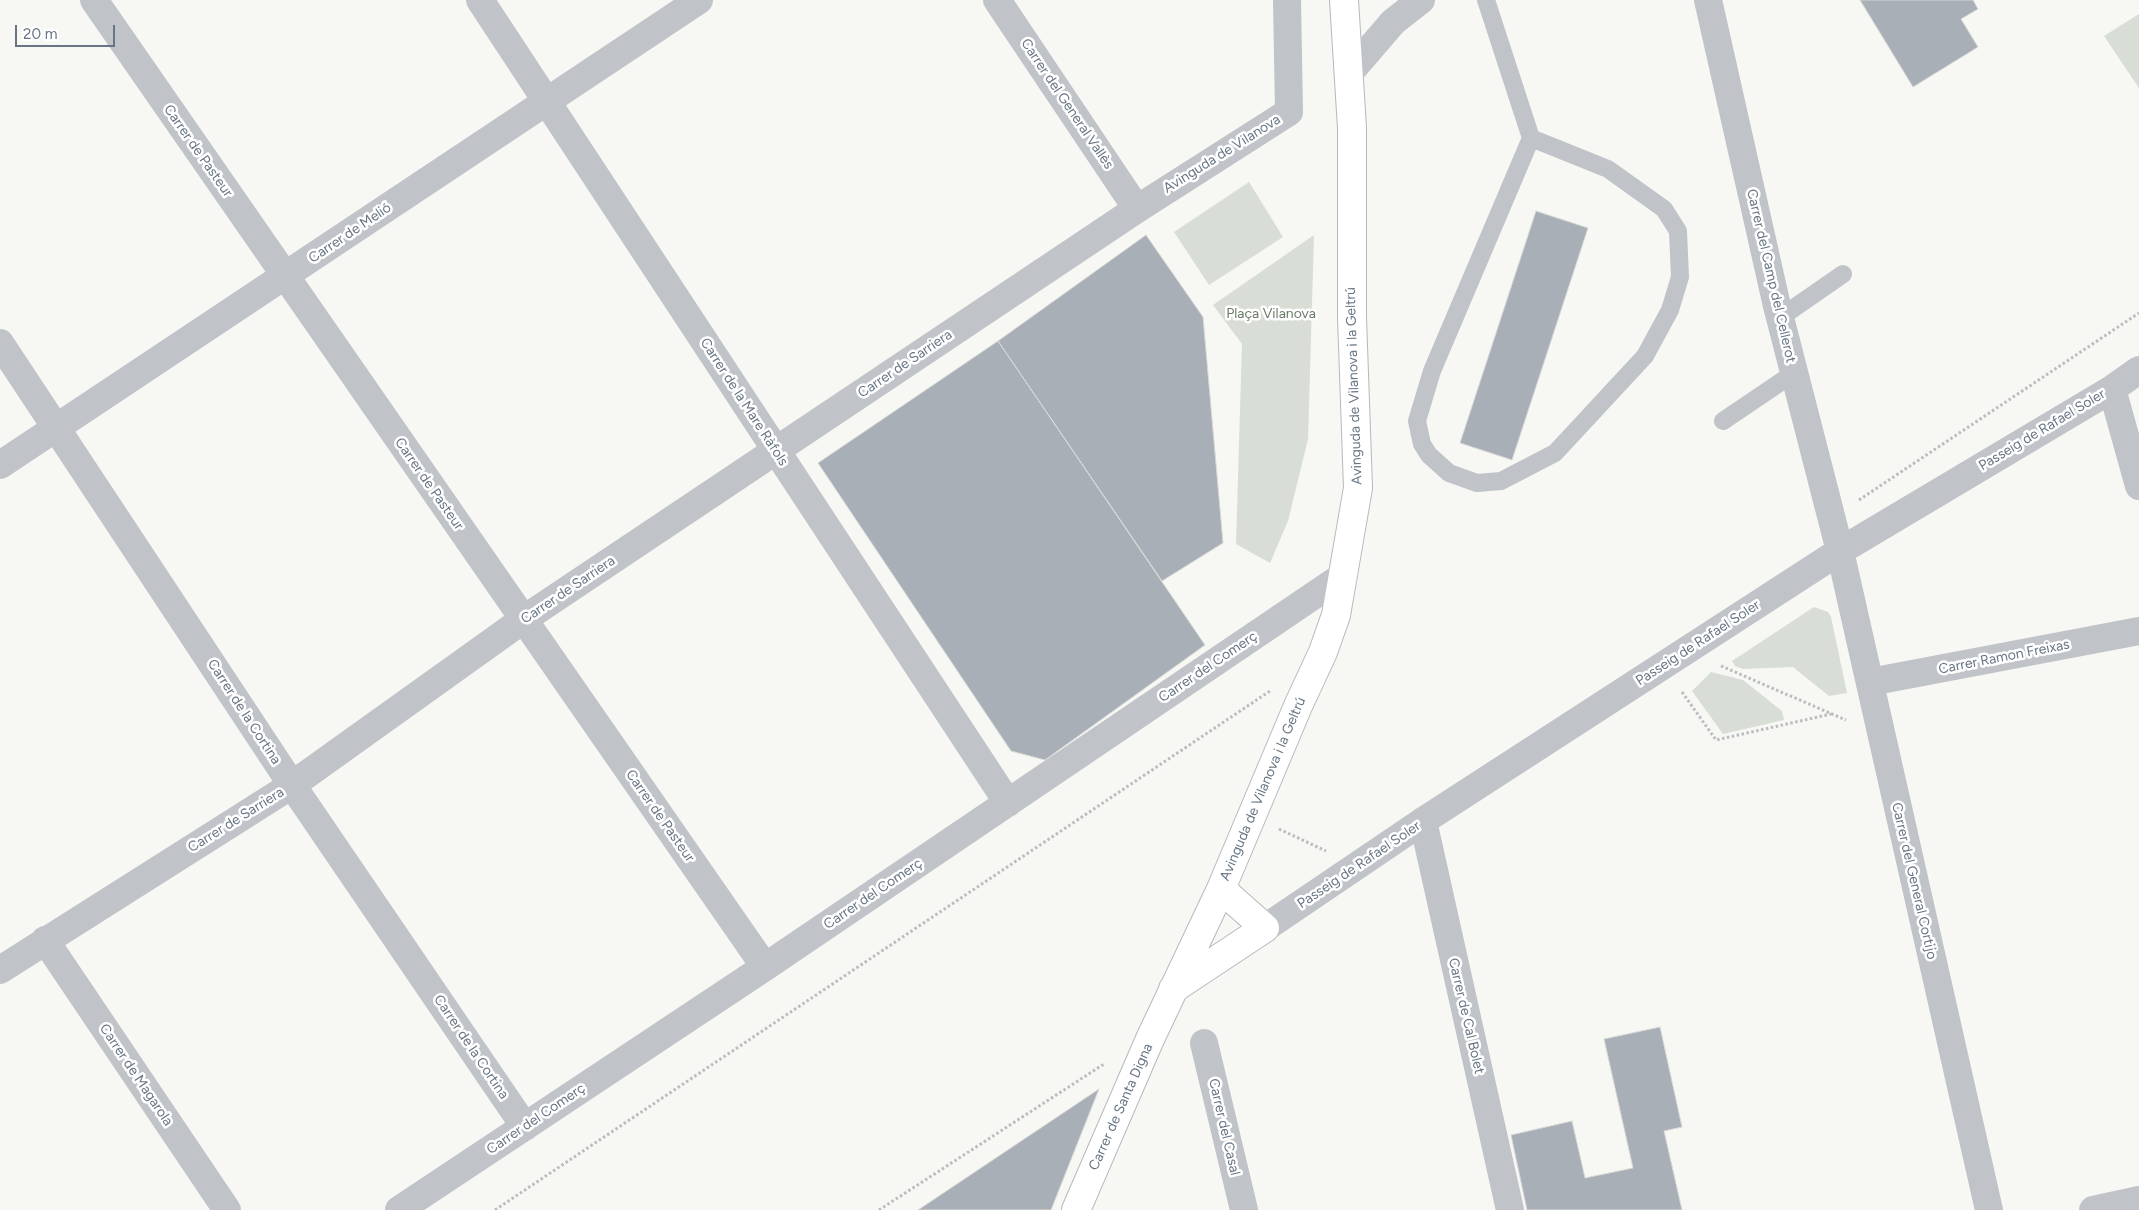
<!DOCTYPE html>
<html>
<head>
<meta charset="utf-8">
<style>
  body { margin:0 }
  #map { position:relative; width:2139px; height:1210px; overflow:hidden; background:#f7f7f4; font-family:Figtree,sans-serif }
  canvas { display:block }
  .scale { position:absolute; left:15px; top:25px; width:100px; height:22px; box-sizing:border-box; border:2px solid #677584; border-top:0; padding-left:6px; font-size:15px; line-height:18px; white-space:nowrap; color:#677584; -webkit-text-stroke:4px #fff; paint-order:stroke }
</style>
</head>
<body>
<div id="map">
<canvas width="2139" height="1210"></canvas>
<div class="scale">20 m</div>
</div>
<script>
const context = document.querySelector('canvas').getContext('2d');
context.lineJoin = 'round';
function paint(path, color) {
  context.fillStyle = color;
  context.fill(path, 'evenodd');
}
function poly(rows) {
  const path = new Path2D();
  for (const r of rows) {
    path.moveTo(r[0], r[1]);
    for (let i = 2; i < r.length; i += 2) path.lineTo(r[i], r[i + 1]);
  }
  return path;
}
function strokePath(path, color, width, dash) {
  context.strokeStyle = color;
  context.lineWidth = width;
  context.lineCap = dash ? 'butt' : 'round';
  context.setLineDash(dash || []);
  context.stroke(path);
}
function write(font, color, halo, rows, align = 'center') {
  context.font = font + ' Figtree,sans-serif';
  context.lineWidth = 5;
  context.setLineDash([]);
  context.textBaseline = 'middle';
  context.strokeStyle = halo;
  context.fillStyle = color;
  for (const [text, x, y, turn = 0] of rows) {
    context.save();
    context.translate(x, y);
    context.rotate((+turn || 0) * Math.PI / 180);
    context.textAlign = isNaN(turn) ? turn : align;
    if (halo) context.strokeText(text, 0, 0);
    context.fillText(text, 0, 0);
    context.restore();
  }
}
paint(poly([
  [2139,14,2139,88,2104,36],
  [1249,182,1283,237,1209,285,1174,232],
  [1314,235,1308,439,1288,521,1270,563,1236,544,1242,344,1213,305],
  [1814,607,1828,612,1831,617,1847,693,1829,696,1793,667,1743,669,1735,666,1732,661],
  [1711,672,1743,680,1782,711,1784,720,1723,734,1692,691]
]), '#d8ddd5');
const building = poly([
  [1860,0,1973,0,1978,9,1961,19,1978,47,1913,87,1860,0],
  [1536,211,1588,228,1512,460,1460,443,1536,211],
  [1146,235,1203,317,1223,543,1162,581,998,341,1146,235],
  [998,341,1205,645,1045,760,1011,751,818,463,998,341],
  [1660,1027,1682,1127,1664,1131,1682,1210,1527,1210,1511,1135,1572,1121,1585,1178,1633,1168,1604,1039,1660,1027],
  [1099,1089,1051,1210,918,1210,1099,1089]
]);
paint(building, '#a9afb6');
strokePath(building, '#d8d8d6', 1);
const secondary = poly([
  [1173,989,1265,928,1221,889],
  [1076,1210,1150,1039,1221,889,1298,706,1323,652,1336,615,1358,488,1352,317,1352,128,1344,0]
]);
strokePath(secondary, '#b5b9be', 30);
strokePath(poly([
  [1859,500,2139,313],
  [1721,666,1846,720],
  [1682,692,1716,740,1831,714],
  [1279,829,1326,851],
  [495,1210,1270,691],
  [879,1210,1104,1064]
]), '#babcbf', 3, [2.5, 2.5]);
strokePath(poly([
  [1486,0,1531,138,1432,371,1417,421,1422,444,1429,455,1449,473,1477,483,1501,481,1555,453,1645,356,1670,310,1680,277,1678,231,1664,209,1608,169,1531,138],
  [1781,317,1843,274],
  [1723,421,1794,373]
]), '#c0c3c7', 18);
strokePath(poly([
  [94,0,765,967],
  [480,0,1008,803],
  [997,0,1137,209],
  [1708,0,1777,306,1840,551,1989,1210],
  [1350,72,1393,22,1421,0],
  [0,343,292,785,525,1127],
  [2112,389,2139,486],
  [0,465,699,0],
  [1870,682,2139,631],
  [1423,821,1510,1210],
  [1265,928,1423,821,1840,551,2112,389,2139,370],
  [45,940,227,1210],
  [0,970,292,785,524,619,1137,209,1289,112,1287,0],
  [1204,1043,1244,1210],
  [399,1210,765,967,1344,575],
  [2093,1210,2139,1200]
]), '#c0c3c7', 28);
strokePath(secondary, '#fff', 28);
write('14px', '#677584', '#fff', [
  ["Carrer del General Vallès",1067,104,56],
  ["Carrer de Pasteur",198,151,55],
  ["Avinguda de Vilanova",1222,154,-32],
  ["Carrer de Melió",350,233,-34],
  ["Carrer del Camp del Cellerot",1771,276,77],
  ["Carrer de Sarriera",905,364,-34],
  ["Avinguda de Vilanova i la Geltrú",1354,386,-92],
  ["Carrer de la Mare Ràfols",744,402,57],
  ["Passeig de Rafael Soler",2042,430,-31],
  ["Carrer de Pasteur",429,484,55],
  ["Carrer de Sarriera",568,590,-34],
  ["Passeig de Rafael Soler",1698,643,-33],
  ["Carrer Ramon Freixas",2004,657,-11],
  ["Carrer del Comerç",1208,667,-34],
  ["Carrer de la Cortina",244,712,57],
  ["Avinguda de Vilanova i la Geltrú",1263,789,-67],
  ["Carrer de Pasteur",660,816,55],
  ["Carrer de Sarriera",236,820,-32],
  ["Passeig de Rafael Soler",1359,865,-34],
  ["Carrer del General Cortijo",1914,881,77],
  ["Carrer del Comerç",873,894,-34],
  ["Carrer de Cal Bolet",1466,1016,77],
  ["Carrer de la Cortina",471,1047,56],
  ["Carrer de Magarola",136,1075,56],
  ["Carrer de Santa Digna",1121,1107,-66],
  ["Carrer del Comerç",536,1119,-34],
  ["Carrer del Casal",1224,1127,77]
]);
write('14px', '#697b66', '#fff', [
  ["Plaça Vilanova",1271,314]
]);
</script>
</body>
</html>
